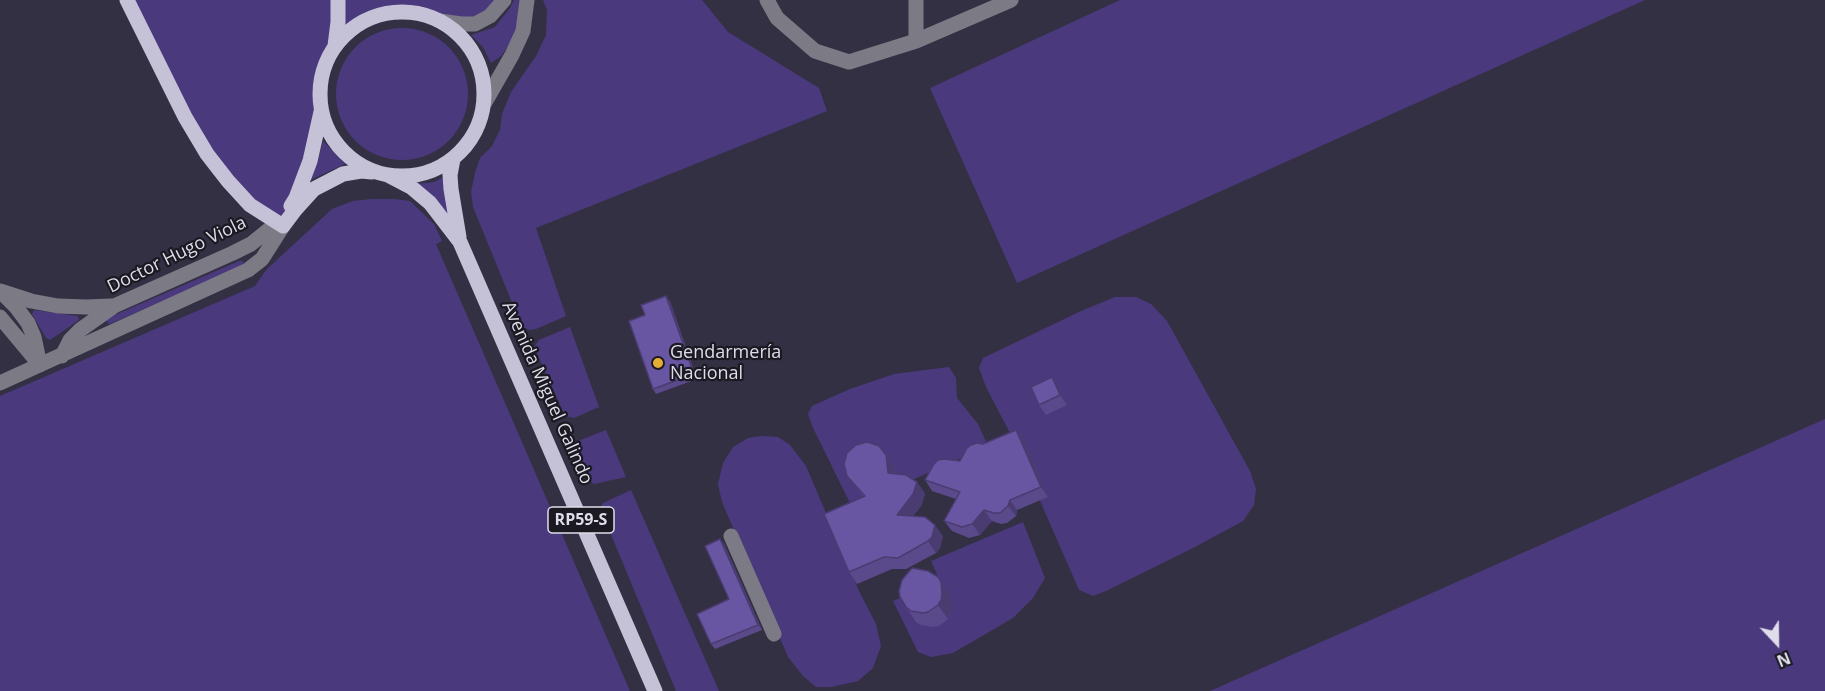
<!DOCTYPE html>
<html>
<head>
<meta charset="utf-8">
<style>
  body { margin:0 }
  #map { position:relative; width:1825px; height:691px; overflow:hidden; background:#343043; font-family:"Open Sans",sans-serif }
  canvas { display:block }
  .north { position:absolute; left:1747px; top:613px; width:60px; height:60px; -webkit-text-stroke:4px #1b1922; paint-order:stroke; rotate:158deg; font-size:16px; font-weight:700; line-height:24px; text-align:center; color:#dfdde9 }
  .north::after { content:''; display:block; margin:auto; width:21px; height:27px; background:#dfdde9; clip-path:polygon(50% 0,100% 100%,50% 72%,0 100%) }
</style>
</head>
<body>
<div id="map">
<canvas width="1825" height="691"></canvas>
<div class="north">N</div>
</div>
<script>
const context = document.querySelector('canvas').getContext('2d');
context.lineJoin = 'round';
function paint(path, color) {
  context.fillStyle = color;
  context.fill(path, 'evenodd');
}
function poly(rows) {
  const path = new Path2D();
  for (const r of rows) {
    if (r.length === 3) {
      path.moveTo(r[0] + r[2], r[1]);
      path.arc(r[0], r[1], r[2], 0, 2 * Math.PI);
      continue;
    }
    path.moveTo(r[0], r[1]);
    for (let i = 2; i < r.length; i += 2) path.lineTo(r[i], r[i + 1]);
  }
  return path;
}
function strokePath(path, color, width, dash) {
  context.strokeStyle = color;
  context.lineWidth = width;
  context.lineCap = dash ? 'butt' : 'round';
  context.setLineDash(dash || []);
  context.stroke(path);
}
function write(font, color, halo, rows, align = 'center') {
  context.font = font + ' "Open Sans",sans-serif';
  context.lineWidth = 4.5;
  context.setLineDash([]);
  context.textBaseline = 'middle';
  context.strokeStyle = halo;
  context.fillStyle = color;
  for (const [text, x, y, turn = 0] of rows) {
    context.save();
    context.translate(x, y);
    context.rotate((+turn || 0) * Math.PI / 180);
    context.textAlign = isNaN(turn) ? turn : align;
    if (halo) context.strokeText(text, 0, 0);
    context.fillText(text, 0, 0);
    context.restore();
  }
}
paint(poly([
  [127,0,504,0,490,16,440,21,418,14,395,12,372,17,351,29,335,46,324,66,319,89,321,112,296,198,277,223,228,181],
  [514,0,519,0,517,28,510,44,501,56,491,63,483,47,471,35,495,27,510,8],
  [543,0,702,0,728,32,819,88,827,111,536,228,566,316,536,329,529,330,522,327,473,207,471,192,475,173,480,158,492,146,500,130,502,114,511,92,536,56,546,35,547,10],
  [1120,0,1645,0,1017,283,930,88],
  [402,94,66],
  [323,141,345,164,308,181,318,160],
  [444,177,451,218,414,184,434,182],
  [371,199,394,199,410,201,434,224,442,241,436,244,630,691,0,691,0,396,255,286,267,269,332,209,353,201],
  [239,261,242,261,244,263,242,266,110,324,108,323,106,320,108,318],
  [1115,297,1136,297,1151,304,1167,321,1250,471,1256,489,1254,505,1243,521,1195,547,1106,591,1093,596,1079,590,1013,439,986,387,979,368,983,358,1081,311],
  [34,310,78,316,79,320,50,340,46,338,32,314],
  [570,327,599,407,574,418,565,416,534,347,539,340],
  [949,367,956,378,957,398,978,424,988,446,852,507,813,428,808,414,812,406,850,389,894,374],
  [1825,419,1825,691,1210,691,1355,627],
  [606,430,626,477,594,484,589,480,575,446,578,441],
  [761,436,778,437,790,445,806,466,859,591,876,624,881,646,873,668,858,681,831,687,816,687,803,676,788,657,722,502,718,484,723,463,733,447,748,438],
  [631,490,719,691,676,691,600,508,603,503],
  [1023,522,1045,578,1033,598,1013,618,953,653,931,657,918,652,893,601,940,581,931,561]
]), '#4b397d');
strokePath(poly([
  [767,0,777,18,815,51,849,62,916,41,1011,0],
  [916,0,916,41],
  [440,21,461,24,475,24,490,16,504,0],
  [484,104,512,55,523,31,527,0],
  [0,291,31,301,58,306,86,307,111,306],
  [2,293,16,307,28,323,34,337,40,365],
  [0,317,40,365],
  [62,356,70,340,80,330,114,306,233,253,251,244,277,223],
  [0,383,248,270,262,259,283,226],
  [731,536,774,634]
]), '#7c7b85', 15);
strokePath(poly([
  [127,0,185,117,207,154,228,181,250,205,283,226,295,210,314,189,343,174,361,171,372,172],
  [402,94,82],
  [335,46,338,22,338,0],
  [453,159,450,175,451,189,459,237],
  [388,175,411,187,430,203,460,242,655,691],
  [291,206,296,198,310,161,321,112]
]), '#c5c2d7', 15);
paint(poly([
  [670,301,697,379,656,394,653,389,645,315],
  [1059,388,1067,405,1046,415,1039,405],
  [1016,430,1024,440,1048,497,1017,510,1016,516,1007,523,1001,524,992,521,980,535,969,538,952,531,944,521,956,499,932,491,925,480],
  [886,455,894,466,895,474,917,482,925,494,921,506,913,516,943,536,940,548,936,553,906,569,892,569,857,584,849,572,864,497,847,476],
  [720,539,724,544,762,630,715,649,711,644,729,599],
  [948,592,951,597,953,608,948,619,939,626,933,627,921,625,916,622,906,607]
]), '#5a4a8b');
paint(poly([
  [666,296,670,301,697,379,694,374],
  [1052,377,1059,388,1067,405,1060,395],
  [1016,430,1024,440,1048,497,1041,487],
  [886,455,894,466,896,484,888,473],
  [917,482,925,494,921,506,905,526,897,515],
  [1010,500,1017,510,1016,516,1008,506],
  [984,510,992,521,980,535,972,524],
  [935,525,943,536,940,548,936,553,928,541],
  [720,539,724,544,762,630,758,625],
  [938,577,951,597,953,608,948,619,938,605]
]), '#4a3c71');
const building = poly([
  [666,296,694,374,653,389,629,321,645,315,641,305,666,296],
  [1052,377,1060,395,1039,405,1031,387,1052,377],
  [1016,430,1041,487,1010,500,1008,506,1000,513,994,513,984,510,972,524,962,527,944,521,960,492,925,480,934,464,938,460,944,459,960,461,967,448,971,445,977,443,983,444,1016,430],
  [867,442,879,446,886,455,888,473,906,475,917,482,913,494,897,515,925,517,935,525,932,537,928,541,898,558,884,557,849,572,824,514,865,496,847,476,844,464,847,453,856,445,867,442],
  [720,539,758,625,711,644,697,614,729,599,705,546,720,539],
  [912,568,928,571,938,577,941,582,942,594,941,600,938,605,928,612,923,613,911,611,906,607,900,597,899,591,902,580,912,568]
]);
paint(building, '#6956a2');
strokePath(building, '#4a3c71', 1.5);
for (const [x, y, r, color] of [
  [658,363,6,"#e4ae35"]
]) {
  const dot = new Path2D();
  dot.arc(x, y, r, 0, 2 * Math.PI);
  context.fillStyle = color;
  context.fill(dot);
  strokePath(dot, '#1b1922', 2);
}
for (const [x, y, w] of [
  [581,520,66]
]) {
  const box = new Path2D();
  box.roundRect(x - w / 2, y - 13, w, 26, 4.5);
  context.fillStyle = '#1b1922';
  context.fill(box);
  strokePath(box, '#dfdde9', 1.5);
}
write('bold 16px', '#dfdde9', null, [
  ["RP59-S",581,520]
]);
write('18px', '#dfdde9', '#1b1922', [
  ["Doctor Hugo Viola",177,255,-26],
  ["Avenida Miguel Galindo",547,393,66]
]);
write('18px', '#dfdde9', '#1b1922', [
  ["Gendarmería",670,353],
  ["Nacional",670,374]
], 'left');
</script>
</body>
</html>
